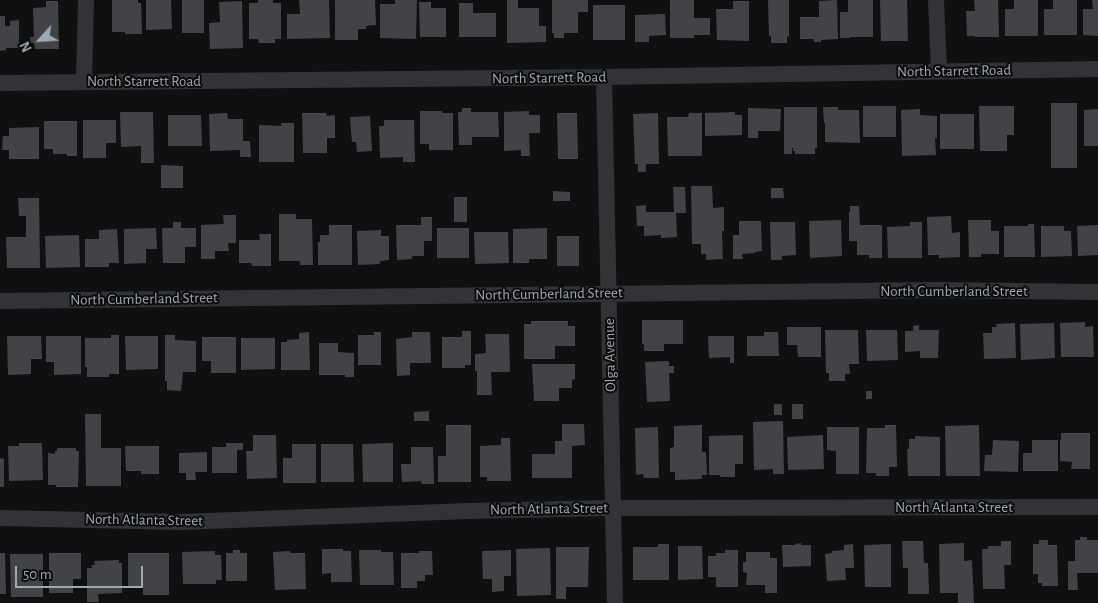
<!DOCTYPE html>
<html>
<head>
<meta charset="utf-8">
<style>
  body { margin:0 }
  #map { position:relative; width:1098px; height:603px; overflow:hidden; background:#101011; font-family:"Alegreya Sans",sans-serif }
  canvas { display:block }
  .north { position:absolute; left:15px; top:15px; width:50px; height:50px; -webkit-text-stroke:4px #0b0b0c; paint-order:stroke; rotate:244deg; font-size:14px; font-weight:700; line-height:20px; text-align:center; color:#a2a8b1 }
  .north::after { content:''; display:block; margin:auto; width:18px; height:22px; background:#a2a8b1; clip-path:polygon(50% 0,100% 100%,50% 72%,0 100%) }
  .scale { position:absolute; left:15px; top:566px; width:128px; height:22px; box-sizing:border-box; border:2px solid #a2a8b1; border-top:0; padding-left:6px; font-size:15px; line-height:18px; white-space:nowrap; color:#a2a8b1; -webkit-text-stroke:4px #0b0b0c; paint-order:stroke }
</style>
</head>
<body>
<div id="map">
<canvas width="1098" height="603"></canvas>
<div class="north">N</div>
<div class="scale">50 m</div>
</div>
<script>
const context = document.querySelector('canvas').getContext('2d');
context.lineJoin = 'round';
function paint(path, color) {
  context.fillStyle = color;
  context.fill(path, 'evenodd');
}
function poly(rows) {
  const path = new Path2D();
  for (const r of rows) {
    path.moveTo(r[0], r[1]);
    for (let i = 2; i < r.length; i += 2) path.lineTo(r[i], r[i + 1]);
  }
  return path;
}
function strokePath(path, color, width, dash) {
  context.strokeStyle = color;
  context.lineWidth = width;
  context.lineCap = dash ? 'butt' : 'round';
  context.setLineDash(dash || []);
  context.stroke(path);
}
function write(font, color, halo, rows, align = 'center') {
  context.font = font + ' "Alegreya Sans",sans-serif';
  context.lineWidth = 4;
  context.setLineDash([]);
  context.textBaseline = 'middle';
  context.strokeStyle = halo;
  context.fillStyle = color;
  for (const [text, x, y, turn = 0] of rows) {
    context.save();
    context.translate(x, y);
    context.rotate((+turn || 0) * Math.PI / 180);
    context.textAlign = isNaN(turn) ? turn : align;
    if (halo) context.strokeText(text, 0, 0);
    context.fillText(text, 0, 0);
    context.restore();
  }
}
paint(poly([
  [112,0,138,0,138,3,141,3,142,34,125,34,125,32,112,32],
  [146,0,171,0,172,29,146,30],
  [182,0,204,0,204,33,182,33],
  [258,0,273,0,273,3,281,3,281,39,275,39,275,43,259,43,258,39,249,39,249,3,258,3],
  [299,0,329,0,330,38,287,39,287,14,300,14],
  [335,0,375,0,376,25,366,26,366,29,358,29,358,40,335,40],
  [395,0,417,0,416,39,380,38,380,4,395,4],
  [507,0,518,0,518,8,539,8,539,26,546,26,546,42,507,43],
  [552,0,588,0,588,12,578,12,578,33,564,33,564,38,554,38,554,33,552,33],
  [670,0,694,0,694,18,710,18,710,35,694,35,694,38,670,38],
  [768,0,789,0,789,37,787,36,787,43,771,43,771,36,769,36],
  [837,0,838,39,821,40,821,42,814,42,814,39,800,39,800,17,819,17,819,1],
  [848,0,873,0,873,37,850,37,850,38,840,38,840,12,848,12],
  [880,0,907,0,908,41,881,41],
  [974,0,998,0,999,37,975,37,975,36,967,36,966,11,975,11],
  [1014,0,1038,0,1038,36,1005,36,1005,9,1014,9],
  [1053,0,1077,0,1077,35,1044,35,1044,9,1053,9],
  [1092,0,1098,0,1098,36,1083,35,1083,9,1093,9],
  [46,1,58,1,59,49,35,49,34,43,30,43,30,37,34,37,33,8,46,7],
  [242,1,243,48,210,49,209,23,220,22,219,2],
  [733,1,749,1,749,41,717,40,716,9,733,9],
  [419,2,431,2,431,8,446,8,446,37,420,37],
  [459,3,473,3,473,13,496,13,496,37,459,37],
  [593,5,625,5,625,40,593,40],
  [665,14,666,35,649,36,649,42,635,42,635,15],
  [0,16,5,16,5,26,10,26,10,21,19,20,19,48,6,48,6,50,0,51],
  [1051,103,1077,103,1077,168,1051,168],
  [863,106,896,106,896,137,863,137],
  [979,106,1014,106,1014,135,1007,135,1007,151,980,151],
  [784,107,817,107,817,148,815,148,815,154,795,154,795,151,793,151,793,148,792,148,792,154,784,154],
  [823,107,838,107,838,110,859,110,860,143,825,142,825,123,824,123],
  [462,108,471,108,471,112,498,112,499,137,472,137,472,145,459,145,458,112,462,112],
  [748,108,781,109,780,131,758,131,758,138,748,138],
  [920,109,920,115,937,116,937,138,935,138,936,155,902,156,901,110],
  [1098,109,1098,146,1084,146,1084,110],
  [420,111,442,111,442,113,453,113,453,150,429,150,429,144,420,144],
  [529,111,529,115,540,115,540,133,529,133,530,156,521,156,521,150,504,151,504,112],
  [120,112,153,112,154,163,141,163,141,146,121,147],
  [735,112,735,115,742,115,742,135,705,136,705,113],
  [227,113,228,119,243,119,243,141,250,141,251,157,240,157,240,150,210,151,209,114],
  [302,113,326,113,327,116,335,115,335,138,327,138,327,153,303,153],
  [557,113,577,113,578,159,558,159],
  [658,113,659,164,646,164,646,172,638,172,638,164,635,164,633,114],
  [689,113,702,113,702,156,668,156,667,117,688,117],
  [940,114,974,114,974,149,940,149],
  [168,115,201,115,202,146,168,146],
  [370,116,372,151,357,152,356,142,352,142,350,117],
  [83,120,116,120,116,143,106,143,106,158,83,158],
  [384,120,414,120,415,162,403,162,403,157,380,158,379,126,384,126],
  [44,121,77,121,77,156,67,156,67,154,53,154,53,149,44,149],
  [281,123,294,123,294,162,259,162,259,125,281,126],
  [39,127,39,159,9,159,9,150,2,150,3,136,9,136,9,128],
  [161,165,183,166,183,188,161,188],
  [691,186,712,186,713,208,724,207,724,231,722,231,723,259,706,260,706,254,701,254,701,244,692,244],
  [673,187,685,187,686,213,676,213,677,237,661,238,661,235,644,236,644,226,637,226,636,206,646,205,646,212,674,212],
  [771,188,783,188,784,198,771,198],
  [553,191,570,192,570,201,553,201],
  [454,197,467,197,467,222,454,222],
  [18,198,39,198,40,268,7,268,6,237,26,237,26,216,19,216],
  [850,206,859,206,860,225,882,225,882,258,869,258,869,255,857,255,857,241,849,241,849,212,850,212],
  [279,214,296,214,296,219,312,219,313,265,300,265,300,261,279,261],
  [223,215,236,215,236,243,228,243,229,251,215,251,215,259,201,259,201,225,224,224],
  [951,216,952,233,960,232,960,257,939,258,939,255,928,255,927,217],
  [421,217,432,217,432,241,424,241,424,256,412,256,412,259,397,260,396,225,421,225],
  [841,220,842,256,810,258,809,221],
  [968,220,991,220,991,231,999,231,999,254,981,254,981,257,969,257],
  [739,221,761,221,762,251,755,252,755,253,742,254,743,259,733,259,733,235,739,235],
  [173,222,181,222,181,228,196,228,196,247,185,247,185,263,163,263,162,228,173,228],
  [770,222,795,222,796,255,782,256,782,260,771,260],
  [910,222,922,222,922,258,888,258,887,227,910,226],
  [1028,224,1034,224,1035,257,1004,257,1004,226,1028,226],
  [329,225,352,225,352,265,318,265,318,242,320,242,320,235,329,235],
  [1098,225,1098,255,1078,256,1077,226],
  [1041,226,1064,226,1064,231,1071,231,1072,256,1041,257],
  [156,228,157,249,146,249,146,263,124,264,124,229],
  [437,228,469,228,469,258,437,258],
  [547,228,547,259,529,259,529,263,513,263,513,229],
  [117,229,119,263,109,263,109,267,85,267,85,239,99,239,99,230],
  [381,230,381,236,389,236,389,260,380,261,380,264,358,265,357,231],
  [474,232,508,232,509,263,475,264],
  [259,234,271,234,271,266,252,266,251,263,239,263,239,240,260,240],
  [79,235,80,267,46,268,45,236],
  [557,236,579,236,579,266,557,266],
  [642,320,683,320,683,344,664,344,664,351,644,351,644,344,642,344],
  [531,321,568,321,568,326,575,326,575,346,555,346,555,359,524,359,524,324,531,324],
  [1085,322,1085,327,1093,326,1094,357,1061,357,1060,323],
  [1015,323,1016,358,984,359,983,333,992,333,992,327,997,327,996,324],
  [1054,323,1055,358,1021,360,1020,324],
  [919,325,919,330,939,330,938,358,920,358,920,351,905,352,905,331,913,331,913,326],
  [787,327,821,327,821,357,798,357,797,345,787,345],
  [825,330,858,330,859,364,849,364,850,374,845,374,845,381,829,381,829,373,826,373],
  [866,330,897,330,898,360,867,361],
  [462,331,471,331,471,365,465,365,465,368,442,368,442,337,462,337],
  [309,332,310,370,281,370,281,342,287,342,287,340,299,339,299,333],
  [374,332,381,332,381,365,358,365,358,335,374,335],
  [412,332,430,332,431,363,410,363,410,375,397,376,396,339,412,337],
  [764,332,778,332,779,356,747,356,747,336,764,336],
  [485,334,509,334,510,372,491,372,492,395,477,395,477,371,475,371,475,354,486,353],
  [111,335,119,335,119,374,109,374,109,377,87,377,87,367,85,367,85,338,111,338],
  [165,335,175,335,175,340,196,341,196,372,183,372,181,391,167,390,167,381,165,381],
  [7,336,41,336,42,359,31,359,31,374,8,375],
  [46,336,81,336,81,374,54,375,54,362,46,362],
  [125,336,158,336,158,369,126,370],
  [708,336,734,336,734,363,730,363,730,357,709,358],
  [202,337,236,337,236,373,211,373,211,361,202,361],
  [241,338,275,338,275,369,241,370],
  [319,343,338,343,338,352,354,353,354,377,345,377,345,375,319,375],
  [669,361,669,366,674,366,674,373,669,373,670,401,647,402,645,362],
  [532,364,575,364,575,379,572,380,572,388,559,388,559,401,534,401],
  [866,391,872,391,872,399,866,399],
  [774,404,782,404,782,415,774,415],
  [792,404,803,404,803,419,792,419],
  [429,411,429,421,414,421,414,412],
  [85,414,101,414,101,448,121,448,121,486,86,486],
  [783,421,784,474,773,474,773,469,754,470,753,422],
  [562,424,584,424,585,445,572,446,572,478,532,478,532,454,555,454,555,441,562,441],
  [446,425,471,425,471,482,438,482,438,456,446,456],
  [702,425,702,452,706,452,707,475,702,475,702,479,675,480,675,472,670,472,670,448,674,447,674,426],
  [885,425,896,425,897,467,889,467,889,476,876,476,876,473,866,473,867,428,885,428],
  [979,425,980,476,946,476,945,426],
  [658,427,659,478,644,478,643,474,636,475,635,428],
  [827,427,859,427,859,474,836,474,836,451,827,450],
  [1061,433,1090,433,1090,469,1071,469,1072,462,1060,461,1060,440,1061,440],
  [253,435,276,435,277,478,247,479,246,451,253,451],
  [743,435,743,464,735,464,735,477,720,477,720,475,709,475,709,436],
  [823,435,824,469,788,470,787,437],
  [915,436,940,437,940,476,908,476,907,449,909,449,909,439,915,439],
  [501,438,510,438,511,481,487,481,487,477,480,477,480,446,501,445],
  [993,440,1019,441,1018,472,984,471,985,455,992,455],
  [1032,440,1058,440,1058,471,1023,471,1023,453,1032,453],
  [19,443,42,443,43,480,9,481,8,446,19,446],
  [226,443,243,443,243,450,237,450,237,473,212,473,212,447,226,447],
  [393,443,393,482,363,482,362,444],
  [292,444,316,444,316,483,283,483,283,458,292,458],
  [321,444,353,444,354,482,321,482],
  [125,446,159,446,159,474,141,474,141,471,126,471],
  [411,447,433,447,434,484,422,484,421,481,402,482,401,464,411,464],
  [57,448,76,448,76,451,79,451,78,487,56,487,56,485,48,485,48,453,55,454,55,451,57,451],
  [207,452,207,472,195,472,196,480,186,480,186,473,179,473,179,453],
  [0,458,4,459,4,487,0,487],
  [1080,537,1087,537,1087,540,1098,540,1098,573,1077,573,1078,590,1068,590,1068,561,1075,561,1075,540,1080,540],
  [1039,540,1048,540,1048,545,1057,545,1058,586,1042,586,1042,583,1038,583,1038,574,1033,574,1033,544,1039,544],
  [902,541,923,541,924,563,928,563,929,594,908,594,908,568,903,568],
  [1001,541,1011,541,1011,565,1004,565,1005,589,983,589,982,549,988,549,988,546,1001,546],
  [801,543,801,545,811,545,811,566,783,567,782,545,795,545,795,544],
  [964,543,964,561,972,560,974,603,958,603,958,593,940,593,939,544],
  [658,544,669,544,669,580,633,580,633,547,658,547],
  [853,544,854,568,845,568,846,580,827,581,825,554,832,553,832,551,844,550,844,545],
  [891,544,891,587,865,587,864,545],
  [678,546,702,546,703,579,678,580],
  [556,547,589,547,588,587,566,587,566,599,556,599],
  [550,548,551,595,517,596,516,549],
  [322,549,343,549,343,551,351,551,352,582,331,582,331,573,322,574],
  [233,550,240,550,240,553,247,553,247,581,226,581,226,553,233,553],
  [359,550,381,550,381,552,393,552,394,585,360,585],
  [511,550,511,576,504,576,504,591,492,592,492,579,483,579,482,551],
  [725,550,738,550,738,587,716,587,716,577,708,577,708,556,716,556,716,553,725,553],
  [215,551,215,555,221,555,222,580,216,580,216,584,183,584,182,552],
  [290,551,290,553,305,553,306,589,275,590,273,552],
  [419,551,432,551,433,575,425,575,425,581,417,581,417,588,401,588,401,553,419,553],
  [746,552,770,552,770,558,777,558,777,593,765,593,765,585,746,585,747,573,743,572,743,562,746,562],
  [0,553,5,553,6,594,0,594],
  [49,553,81,553,81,579,73,579,73,593,49,593],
  [128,553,169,553,169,595,143,595,143,588,128,588],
  [10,554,43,554,43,597,11,597],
  [119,560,119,563,122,563,122,593,98,594,99,602,87,602,87,568,92,568,92,565,95,565,94,561]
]), '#414347');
strokePath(poly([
  [936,0,939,71],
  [604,77,615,603],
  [84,81,86,0],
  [0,83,604,77,1098,69],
  [0,301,937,290,1098,292],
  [0,518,181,522,467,511,613,508,1098,507]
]), '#313336', 16);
write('15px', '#a2a8b1', '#0b0b0c', [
  ["North Starrett Road",954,71,-1],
  ["North Starrett Road",549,78,-1],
  ["North Starrett Road",144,81],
  ["North Cumberland Street",954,291],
  ["North Cumberland Street",549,294,-1],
  ["North Cumberland Street",144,299,-1],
  ["Olga Avenue",610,355,-91],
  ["North Atlanta Street",954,507],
  ["North Atlanta Street",549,509,-1],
  ["North Atlanta Street",144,520,1]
]);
</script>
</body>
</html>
